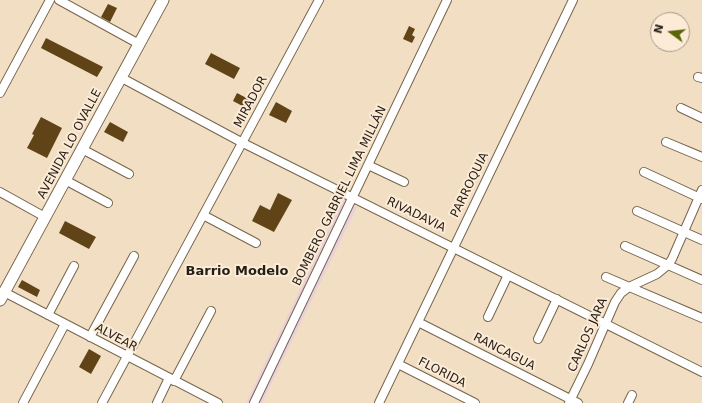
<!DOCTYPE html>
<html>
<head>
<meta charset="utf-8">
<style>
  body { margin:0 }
  #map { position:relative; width:702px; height:403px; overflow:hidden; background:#f2dec3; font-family:"DejaVu Sans",sans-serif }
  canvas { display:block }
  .north { position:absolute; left:650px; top:12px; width:40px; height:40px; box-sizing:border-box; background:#fcecd7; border:1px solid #a69989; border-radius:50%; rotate:285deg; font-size:11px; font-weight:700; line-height:16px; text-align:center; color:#251d14 }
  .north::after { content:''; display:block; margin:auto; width:14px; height:18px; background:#5a6507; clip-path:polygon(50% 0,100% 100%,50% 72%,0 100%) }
</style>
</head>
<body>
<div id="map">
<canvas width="702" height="403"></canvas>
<div class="north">N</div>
</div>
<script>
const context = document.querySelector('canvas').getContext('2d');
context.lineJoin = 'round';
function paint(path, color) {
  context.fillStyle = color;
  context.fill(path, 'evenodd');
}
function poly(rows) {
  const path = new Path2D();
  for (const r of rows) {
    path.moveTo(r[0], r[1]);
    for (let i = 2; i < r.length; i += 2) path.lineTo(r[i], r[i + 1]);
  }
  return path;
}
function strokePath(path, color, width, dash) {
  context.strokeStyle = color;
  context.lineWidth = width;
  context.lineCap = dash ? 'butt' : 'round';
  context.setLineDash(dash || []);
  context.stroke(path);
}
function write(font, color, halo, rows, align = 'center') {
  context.font = font + ' "DejaVu Sans",sans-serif';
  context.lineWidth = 4;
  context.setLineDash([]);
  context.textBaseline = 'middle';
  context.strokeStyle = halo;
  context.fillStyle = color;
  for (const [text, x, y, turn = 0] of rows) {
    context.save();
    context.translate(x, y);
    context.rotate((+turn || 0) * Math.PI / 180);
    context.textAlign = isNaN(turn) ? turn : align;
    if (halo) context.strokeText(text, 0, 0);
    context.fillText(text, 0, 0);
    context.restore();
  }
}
paint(poly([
  [343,200,357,207,262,403,246,403]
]), '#e9d0da');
paint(poly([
  [108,4,117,8,110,22,101,17],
  [409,26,415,29,412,35,415,37,412,43,403,39],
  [46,38,103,67,97,77,41,48],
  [211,53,240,68,234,79,205,64],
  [237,93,254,102,250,110,233,101],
  [276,102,292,111,286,123,269,115],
  [41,117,62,128,47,158,27,148,34,135,32,134],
  [110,122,128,132,123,142,104,132],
  [278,193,292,200,274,232,252,221,260,205,270,210],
  [65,221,96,237,89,249,59,233],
  [22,280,40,290,37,297,18,287],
  [89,349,101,356,91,374,79,367]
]), '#604417');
const minor = poly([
  [59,0,139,44],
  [120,77,243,143,702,372],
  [698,77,702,78],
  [0,93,50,0],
  [681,108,702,118],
  [666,142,702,157],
  [82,149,129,174],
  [368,165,404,182],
  [644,172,702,199],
  [65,180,108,203],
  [0,192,45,217],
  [637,211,702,240],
  [203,215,256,243],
  [625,246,702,280],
  [606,277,702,318],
  [4,292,218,403],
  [48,315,74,266],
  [488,317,508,275],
  [418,322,578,403],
  [90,337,134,256],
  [538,339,557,299],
  [398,364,475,403],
  [174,381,211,311],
  [23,403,65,324],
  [102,403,319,0],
  [157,403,169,378],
  [254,403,447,0],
  [379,403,573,0],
  [569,403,588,364,615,302,621,293,629,287,657,274,668,265,672,259,702,190],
  [628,403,632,395]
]);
const major = poly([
  [0,300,163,0]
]);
strokePath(minor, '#75644c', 10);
strokePath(major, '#75644c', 13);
strokePath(minor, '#fff', 8);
strokePath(major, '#fff', 11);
write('12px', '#251d14', '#fcecd7', [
  ["MIRADOR",251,102,-62],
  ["AVENIDA LO OVALLE",70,144,-62],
  ["PARROQUIA",470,185,-64],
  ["BOMBERO GABRIEL LIMA MILLÁN",340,196,-64],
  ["RIVADAVIA",416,215,26],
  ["CARLOS JARA",588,335,-66],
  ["ALVEAR",116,338,28],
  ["RANCAGUA",504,352,27],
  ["FLORIDA",442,373,27]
]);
write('bold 13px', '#251d14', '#fcecd7', [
  ["Barrio Modelo",237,272]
]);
</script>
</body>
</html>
